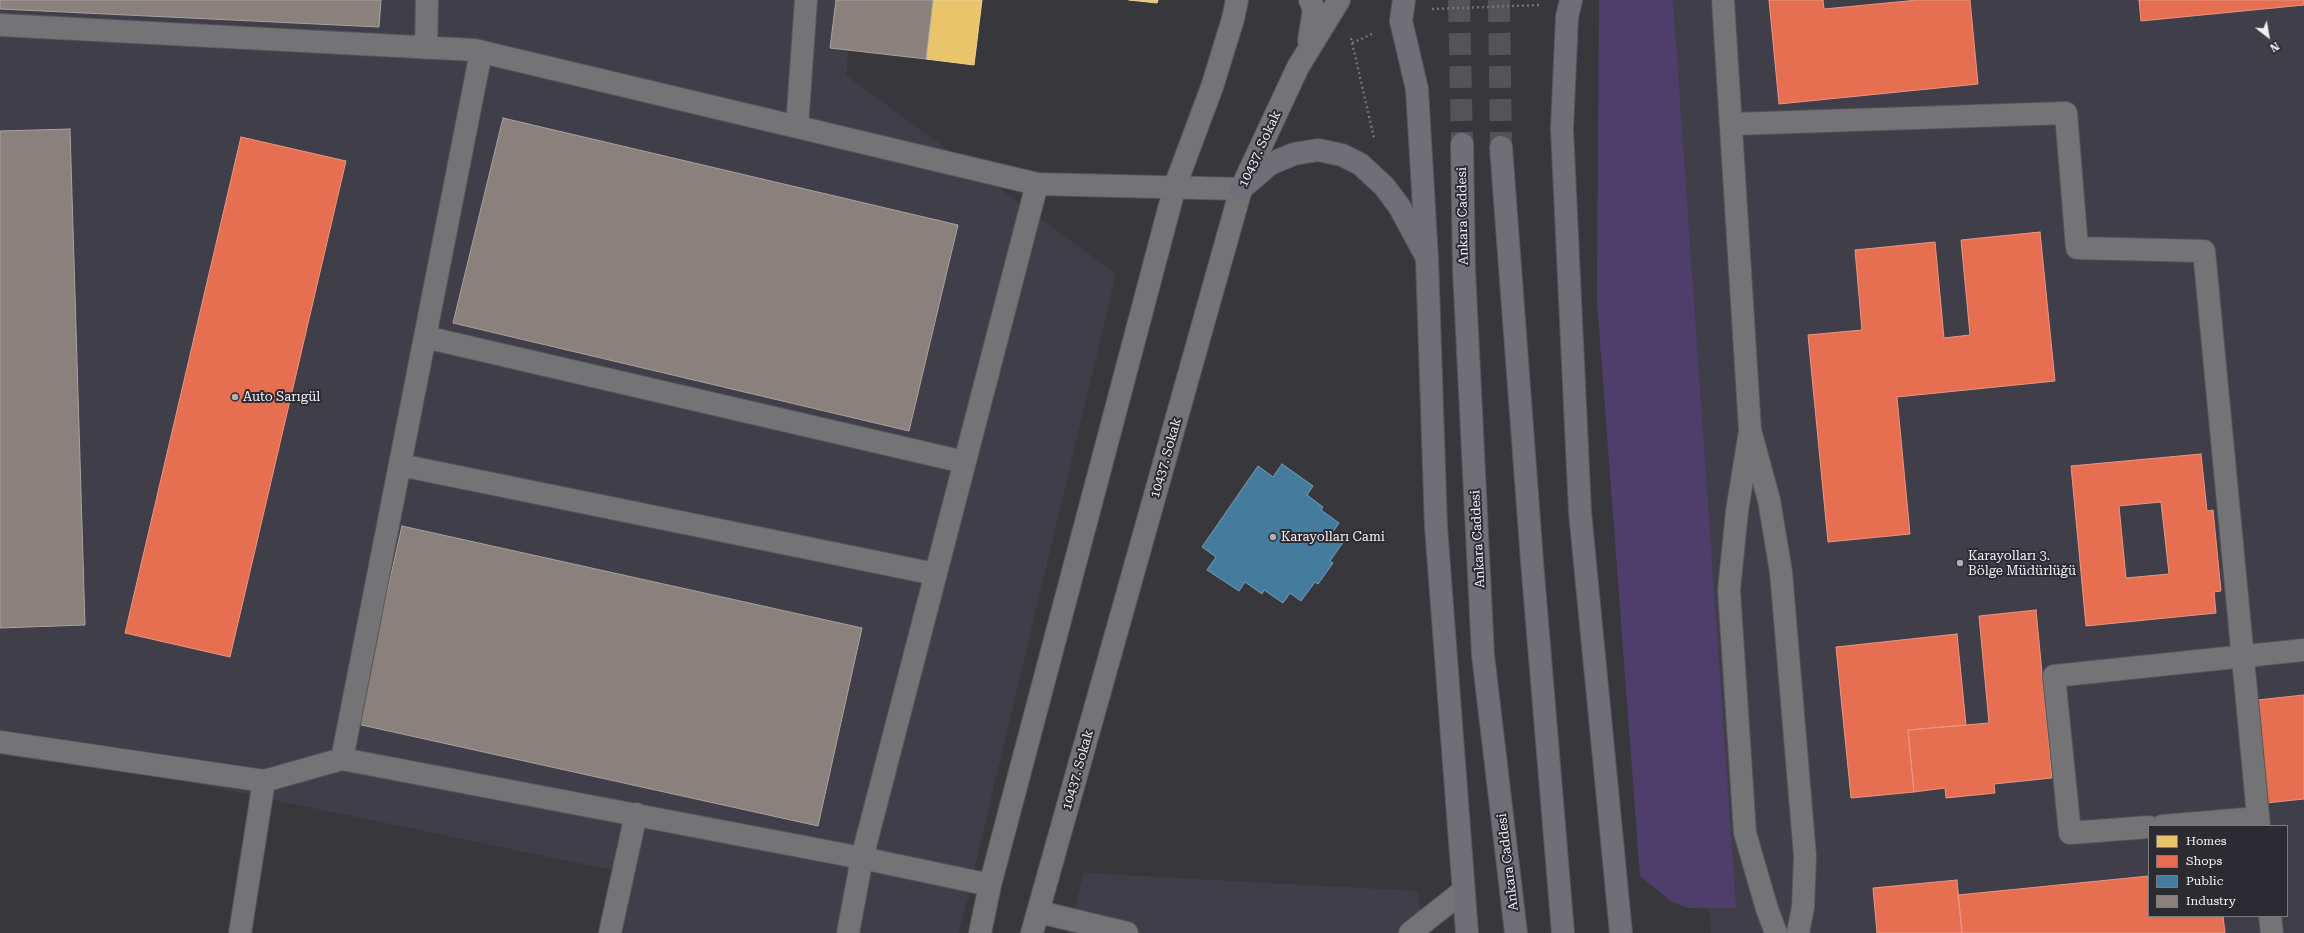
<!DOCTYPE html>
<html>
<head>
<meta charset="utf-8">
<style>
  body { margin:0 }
  #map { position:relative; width:2304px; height:933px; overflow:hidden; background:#38373b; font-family:"Roboto Serif",serif }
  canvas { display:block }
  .legend { position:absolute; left:2148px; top:825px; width:140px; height:92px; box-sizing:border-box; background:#2d2b32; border:1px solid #7b7a80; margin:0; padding:5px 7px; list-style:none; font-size:12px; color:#f1f0f5 }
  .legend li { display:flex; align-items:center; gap:8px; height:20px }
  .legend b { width:20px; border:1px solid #7b7a80 }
  .north { position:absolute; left:2248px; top:16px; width:40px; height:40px; -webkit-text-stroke:3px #2d2b32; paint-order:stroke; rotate:149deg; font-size:11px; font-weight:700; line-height:16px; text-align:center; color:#f1f0f5 }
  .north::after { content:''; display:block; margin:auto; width:14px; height:18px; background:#f1f0f5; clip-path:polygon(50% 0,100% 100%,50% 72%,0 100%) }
</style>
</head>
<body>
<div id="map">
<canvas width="2304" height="933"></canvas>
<ul class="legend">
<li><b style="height:11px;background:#e9c46a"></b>Homes</li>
<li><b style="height:11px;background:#e76f51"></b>Shops</li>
<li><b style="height:11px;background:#457b9d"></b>Public</li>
<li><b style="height:11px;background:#8a817c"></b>Industry</li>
</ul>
<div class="north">N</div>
</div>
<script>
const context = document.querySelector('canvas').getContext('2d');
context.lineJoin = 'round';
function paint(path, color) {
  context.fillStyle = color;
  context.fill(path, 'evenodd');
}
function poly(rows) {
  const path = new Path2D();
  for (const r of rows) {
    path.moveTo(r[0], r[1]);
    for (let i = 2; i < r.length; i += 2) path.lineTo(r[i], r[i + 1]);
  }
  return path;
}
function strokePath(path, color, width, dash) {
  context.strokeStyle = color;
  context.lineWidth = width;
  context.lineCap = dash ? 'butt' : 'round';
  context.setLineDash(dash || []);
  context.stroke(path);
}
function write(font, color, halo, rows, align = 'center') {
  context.font = font + ' "Roboto Serif",serif';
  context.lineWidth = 4;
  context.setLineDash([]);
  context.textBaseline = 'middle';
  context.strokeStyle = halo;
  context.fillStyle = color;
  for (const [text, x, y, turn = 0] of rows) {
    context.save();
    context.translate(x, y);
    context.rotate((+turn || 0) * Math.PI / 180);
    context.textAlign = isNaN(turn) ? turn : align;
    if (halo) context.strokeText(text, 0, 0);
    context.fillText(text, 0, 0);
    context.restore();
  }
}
paint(poly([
  [0,0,854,0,846,75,1116,274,959,933,613,933,626,873,0,743],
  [1599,0,2304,0,2304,933,1711,933,1709,909,1688,908,1672,902,1640,876,1597,300],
  [2149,826,2287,826,2287,916,2149,916],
  [1084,873,1418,891,1422,933,1068,933]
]), '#403e49');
paint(poly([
  [1599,0,1673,0,1736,908,1688,908,1672,902,1640,876,1597,300]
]), '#4d3e6b');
const homes = poly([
  [933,0,982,0,974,65,926,59,933,0],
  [1129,0,1158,0,1157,3,1129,0]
]);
paint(homes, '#e9c46a');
strokePath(homes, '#ebd194', 1);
const shops = poly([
  [1769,0,1823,0,1824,9,1918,0,1970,0,1978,84,1779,104,1769,0],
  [2139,0,2304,0,2304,5,2141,21,2139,0],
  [241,137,346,161,230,657,125,633,241,137],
  [2040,232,2055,381,1897,397,1910,534,1828,542,1808,335,1862,330,1855,250,1935,242,1944,338,1970,335,1961,240,2040,232],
  [2201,454,2207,511,2213,510,2221,591,2214,592,2216,613,2086,626,2071,466,2201,454],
  [2161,502,2169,574,2126,578,2119,506,2161,502],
  [2036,610,2052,778,1994,784,1995,793,1946,798,1945,788,1914,792,1908,730,1989,723,1979,616,2036,610],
  [1957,634,1966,725,1908,730,1914,792,1851,798,1836,647,1957,634],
  [2304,695,2304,799,2266,803,2257,700,2304,695],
  [2149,876,2149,916,2223,916,2225,933,1962,933,1958,895,2149,876],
  [1957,880,1962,933,1877,933,1873,888,1957,880]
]);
paint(shops, '#e76f51');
strokePath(shops, '#ea9682', 1);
const public = poly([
  [1282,464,1313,486,1307,495,1323,507,1321,510,1339,523,1332,533,1344,541,1330,561,1333,563,1318,584,1315,582,1301,601,1290,593,1283,603,1264,590,1262,594,1245,582,1239,591,1207,570,1216,557,1202,547,1258,466,1273,477,1282,464]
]);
paint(public, '#457b9d');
strokePath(public, '#799eb7', 1);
const industry = poly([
  [0,0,381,0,379,27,0,9,0,0],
  [836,0,933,0,926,59,830,48,836,0],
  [503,118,958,225,909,431,453,323,503,118],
  [70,129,85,625,0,628,0,131,70,129],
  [402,526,862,628,818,826,357,724,402,526]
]);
paint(industry, '#8a817c');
strokePath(industry, '#a9a2a0', 1);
strokePath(poly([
  [1459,0,1462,144],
  [1499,0,1501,147]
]), '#545357', 22, [22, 11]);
const minor = poly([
  [1723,0,1750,430,1769,500,1781,572,1805,856,1803,907,1798,933],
  [0,25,474,50,1037,184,1241,189],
  [1309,40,1314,10,1310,0],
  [426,48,427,0],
  [1733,124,2066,113,2077,248,2204,251,2259,826],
  [797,127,806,0],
  [425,337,964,462],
  [1749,437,1737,511,1729,590,1745,833,1767,909,1776,933],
  [400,465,935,574],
  [0,742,264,781],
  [342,759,481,52],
  [2162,826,2258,818],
  [2149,827,2070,833,2054,676,2304,650],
  [1039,912,1127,933],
  [2270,916,2272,933],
  [240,933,264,781,342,759,862,858,990,885],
  [610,933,636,814],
  [848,933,862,858,1037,184],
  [980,933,990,885,1175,186,1212,87,1233,19,1237,0],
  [1032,933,1241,189,1298,67,1339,0],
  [1410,933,1462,892]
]);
const major = poly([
  [1404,0,1401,21,1417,89,1427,259,1436,527,1467,933],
  [1571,0,1567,17,1562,129,1580,512,1621,933],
  [1462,144,1464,270,1483,655,1516,933],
  [1501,147,1533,574,1563,933],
  [1241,189,1270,164,1294,154,1318,150,1342,155,1360,164,1384,186,1399,206,1425,254]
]);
strokePath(minor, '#575659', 24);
strokePath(major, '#575659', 24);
strokePath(poly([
  [1432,9,1540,5],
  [1351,38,1374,138],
  [1352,43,1374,33]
]), '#737275', 2.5, [2, 3]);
strokePath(minor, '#747376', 22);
strokePath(major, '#706e76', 22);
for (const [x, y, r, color] of [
  [235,397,4,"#b0afb4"],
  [1273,537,4,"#b0afb4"],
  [1960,563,4,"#b0afb4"]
]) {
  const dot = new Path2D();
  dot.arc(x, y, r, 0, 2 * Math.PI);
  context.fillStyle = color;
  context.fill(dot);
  strokePath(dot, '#2d2b32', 1.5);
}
write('13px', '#f1f0f5', '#2d2b32', [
  ["10437. Sokak",1260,149,-65],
  ["Ankara Caddesi",1463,216,-91],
  ["10437. Sokak",1166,458,-74],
  ["Ankara Caddesi",1478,539,-93],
  ["10437. Sokak",1078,770,-74],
  ["Ankara Caddesi",1508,862,-97]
]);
write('13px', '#f1f0f5', '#2d2b32', [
  ["Auto Sarıgül",243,397],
  ["Karayolları Cami",1281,537],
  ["Karayolları 3.",1968,556],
  ["Bölge Müdürlüğü",1968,571]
], 'left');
</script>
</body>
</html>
